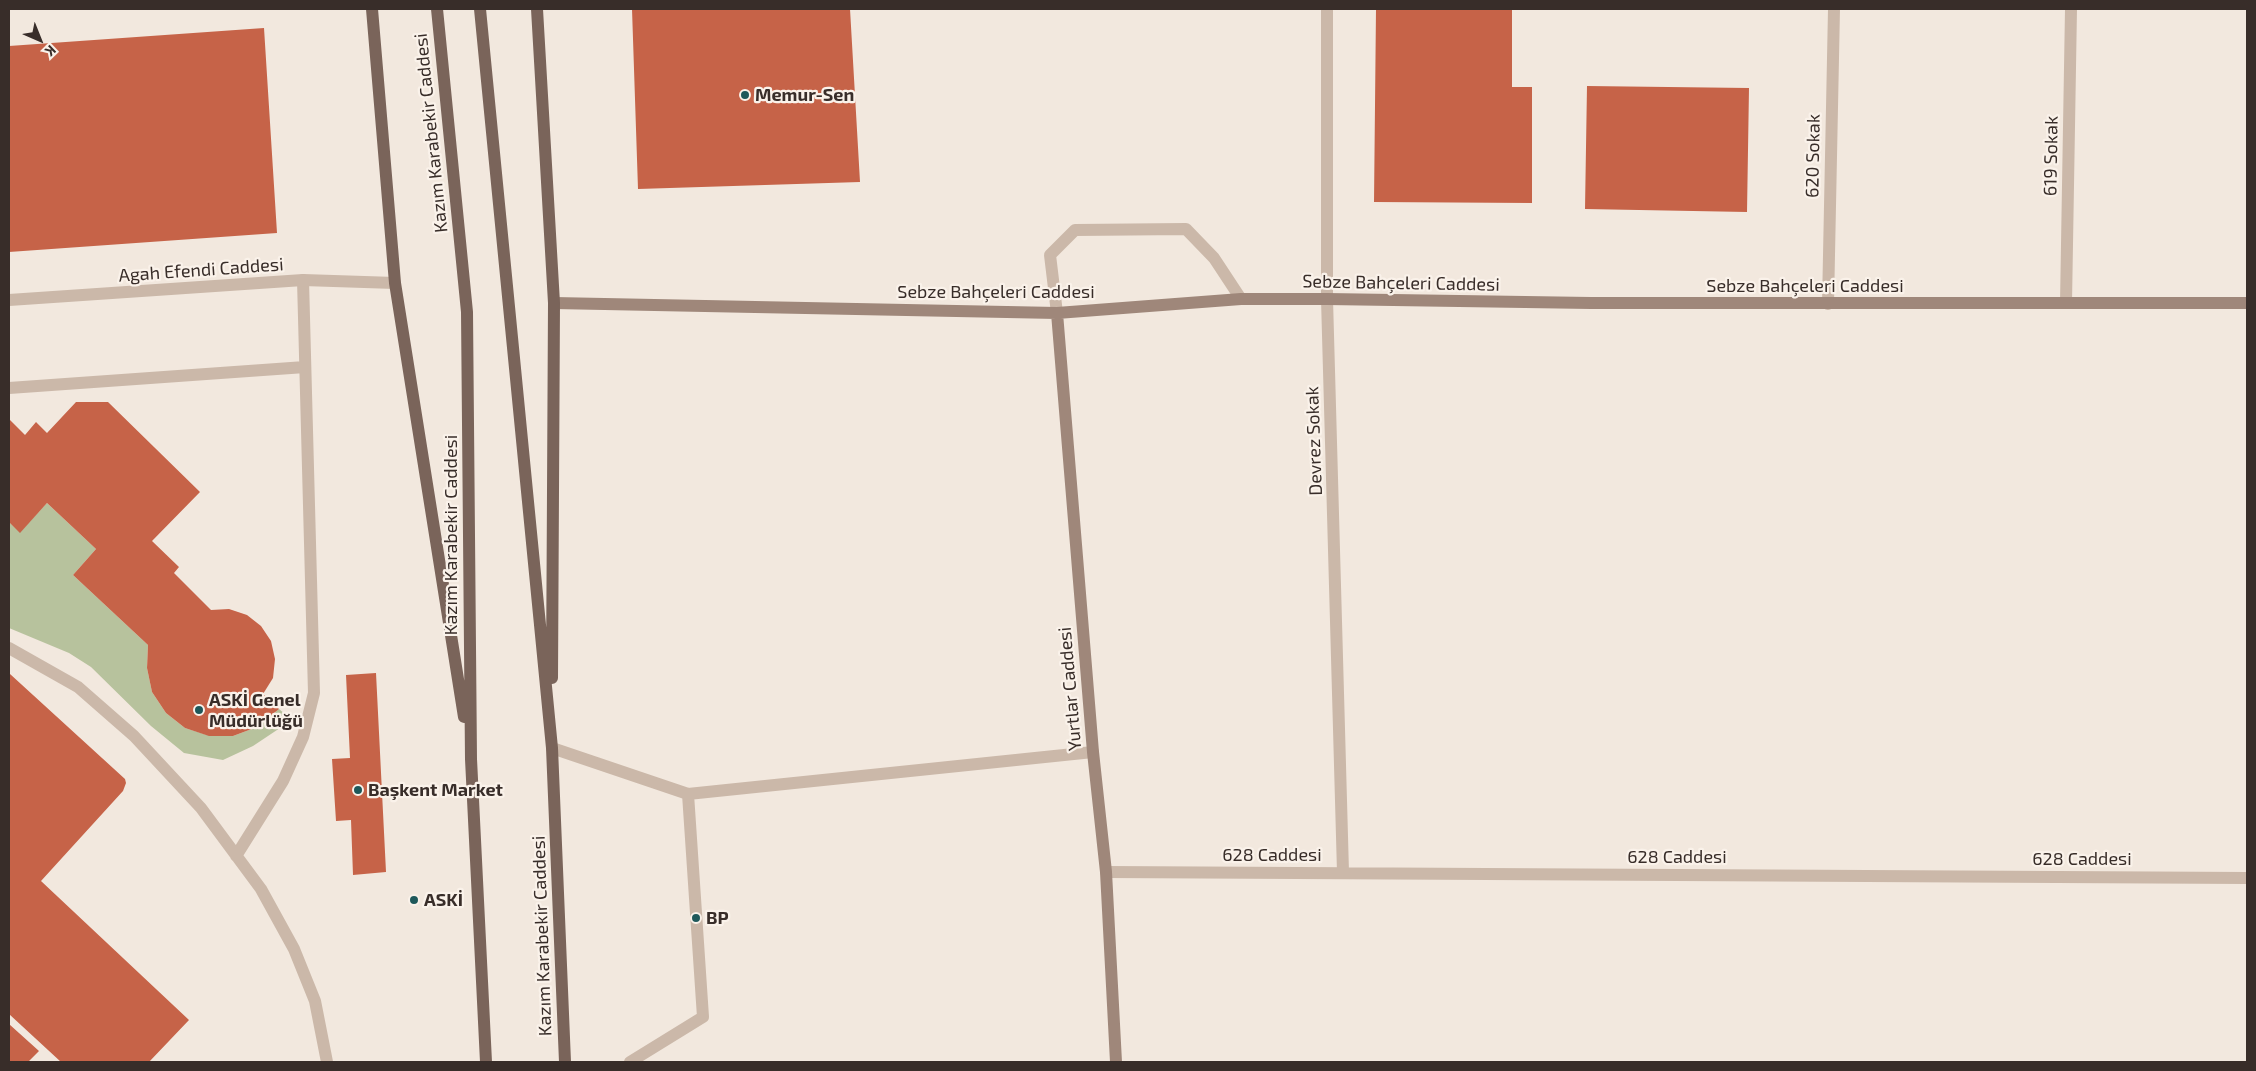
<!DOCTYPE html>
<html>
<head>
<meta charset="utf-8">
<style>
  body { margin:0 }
  #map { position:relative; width:2256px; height:1071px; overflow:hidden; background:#f2e8de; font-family:"Exo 2",sans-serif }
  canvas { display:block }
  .frame { position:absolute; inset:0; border:10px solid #382d29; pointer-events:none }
  .north { position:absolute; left:15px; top:15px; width:50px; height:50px; -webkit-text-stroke:4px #faf2ea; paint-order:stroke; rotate:136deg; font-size:14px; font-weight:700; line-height:20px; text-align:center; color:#382d29 }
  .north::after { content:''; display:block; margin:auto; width:18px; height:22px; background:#382d29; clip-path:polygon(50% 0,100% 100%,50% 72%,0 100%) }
</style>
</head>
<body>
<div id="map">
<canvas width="2256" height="1071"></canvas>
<div class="frame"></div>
<div class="north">K</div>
</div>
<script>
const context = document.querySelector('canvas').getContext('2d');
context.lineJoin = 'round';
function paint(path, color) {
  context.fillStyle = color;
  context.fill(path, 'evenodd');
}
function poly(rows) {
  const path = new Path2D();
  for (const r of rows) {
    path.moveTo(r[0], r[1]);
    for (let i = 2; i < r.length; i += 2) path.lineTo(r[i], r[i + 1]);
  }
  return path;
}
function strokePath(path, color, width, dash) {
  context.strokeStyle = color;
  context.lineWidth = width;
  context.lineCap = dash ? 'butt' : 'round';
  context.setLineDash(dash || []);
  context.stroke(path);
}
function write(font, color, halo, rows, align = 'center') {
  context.font = font + ' "Exo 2",sans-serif';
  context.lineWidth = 4.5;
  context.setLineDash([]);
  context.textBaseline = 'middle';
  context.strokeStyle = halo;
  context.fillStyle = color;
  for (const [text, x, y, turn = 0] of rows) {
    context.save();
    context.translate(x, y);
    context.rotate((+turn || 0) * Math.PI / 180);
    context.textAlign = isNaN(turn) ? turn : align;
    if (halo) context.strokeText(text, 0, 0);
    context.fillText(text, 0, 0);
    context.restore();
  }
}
paint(poly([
  [47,503,96,549,73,575,148,645,147,668,152,692,166,713,185,728,207,735,233,736,257,727,279,709,292,720,253,746,223,760,184,753,151,726,91,667,69,653,9,628,9,522,20,532]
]), '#b7c29d');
paint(poly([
  [632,9,850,9,860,182,638,189],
  [1376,9,1512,9,1512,87,1532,87,1532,203,1374,202],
  [264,28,277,233,9,252,9,46],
  [1587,86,1749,88,1747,212,1585,209],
  [76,402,108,402,200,492,152,541,179,567,174,573,211,610,229,609,247,615,261,626,271,641,275,659,273,678,263,694,279,709,257,727,233,736,209,736,185,728,166,713,152,692,147,668,148,645,73,575,96,549,47,503,20,533,9,522,9,419,25,435,36,422,47,433],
  [376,673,386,872,353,875,351,820,336,821,332,759,350,758,346,675],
  [10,674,125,779,126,783,123,791,41,881,189,1020,149,1062,61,1062,9,1014],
  [9,1024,39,1051,28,1062,9,1062]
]), '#c66348');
strokePath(poly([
  [9,388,305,367],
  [9,648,78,687,134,736,201,808,261,889,294,949,315,1001,327,1062],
  [552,748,688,794,703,1017,630,1062],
  [688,794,1093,752],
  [236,856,283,781,303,737,314,693,303,280]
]), '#cbb8a9', 12);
strokePath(poly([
  [1327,9,1327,299,1343,872],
  [9,300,303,280,395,283],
  [2066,303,2071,9],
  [1828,304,1834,9],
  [1057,313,1050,255,1075,230,1186,229,1214,258,1241,299],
  [1106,872,2247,878]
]), '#cbb8a9', 12);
strokePath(poly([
  [554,303,1057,313,1241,299,1327,299,1591,303,2247,303],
  [1057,313,1093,752,1106,872,1116,1062]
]), '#9f877a', 12);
strokePath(poly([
  [372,9,395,283,464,717],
  [437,9,467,312,471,759,486,1062],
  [480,9,552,748,565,1062],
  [537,9,554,303,552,678]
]), '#7a645a', 12);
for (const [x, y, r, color] of [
  [745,95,5,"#1e585a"],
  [199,710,5,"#1e585a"],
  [358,790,5,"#1e585a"],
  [414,900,5,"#1e585a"],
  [696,918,5,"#1e585a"]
]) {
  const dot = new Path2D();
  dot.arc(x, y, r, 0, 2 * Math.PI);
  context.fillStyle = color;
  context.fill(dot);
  strokePath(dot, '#faf2ea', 2);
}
write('bold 18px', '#382d29', '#faf2ea', [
  ["Memur-Sen",755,95],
  ["ASKİ Genel",209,700],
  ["Müdürlüğü",209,721],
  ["Başkent Market",368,790],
  ["ASKİ",424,900],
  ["BP",706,918]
], 'left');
write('18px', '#382d29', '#faf2ea', [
  ["Kazım Karabekir Caddesi",431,133,-96],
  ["620 Sokak",1813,156,-89],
  ["619 Sokak",2051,156,-89],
  ["Agah Efendi Caddesi",201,270,-4],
  ["Sebze Bahçeleri Caddesi",1401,283,1],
  ["Sebze Bahçeleri Caddesi",1805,286],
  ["Sebze Bahçeleri Caddesi",996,292],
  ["Devrez Sokak",1314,441,-92],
  ["Kazım Karabekir Caddesi",451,535,-90],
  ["Yurtlar Caddesi",1070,689,-95],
  ["628 Caddesi",1272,855],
  ["628 Caddesi",1677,857],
  ["628 Caddesi",2082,859],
  ["Kazım Karabekir Caddesi",542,936,-92]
]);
</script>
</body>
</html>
